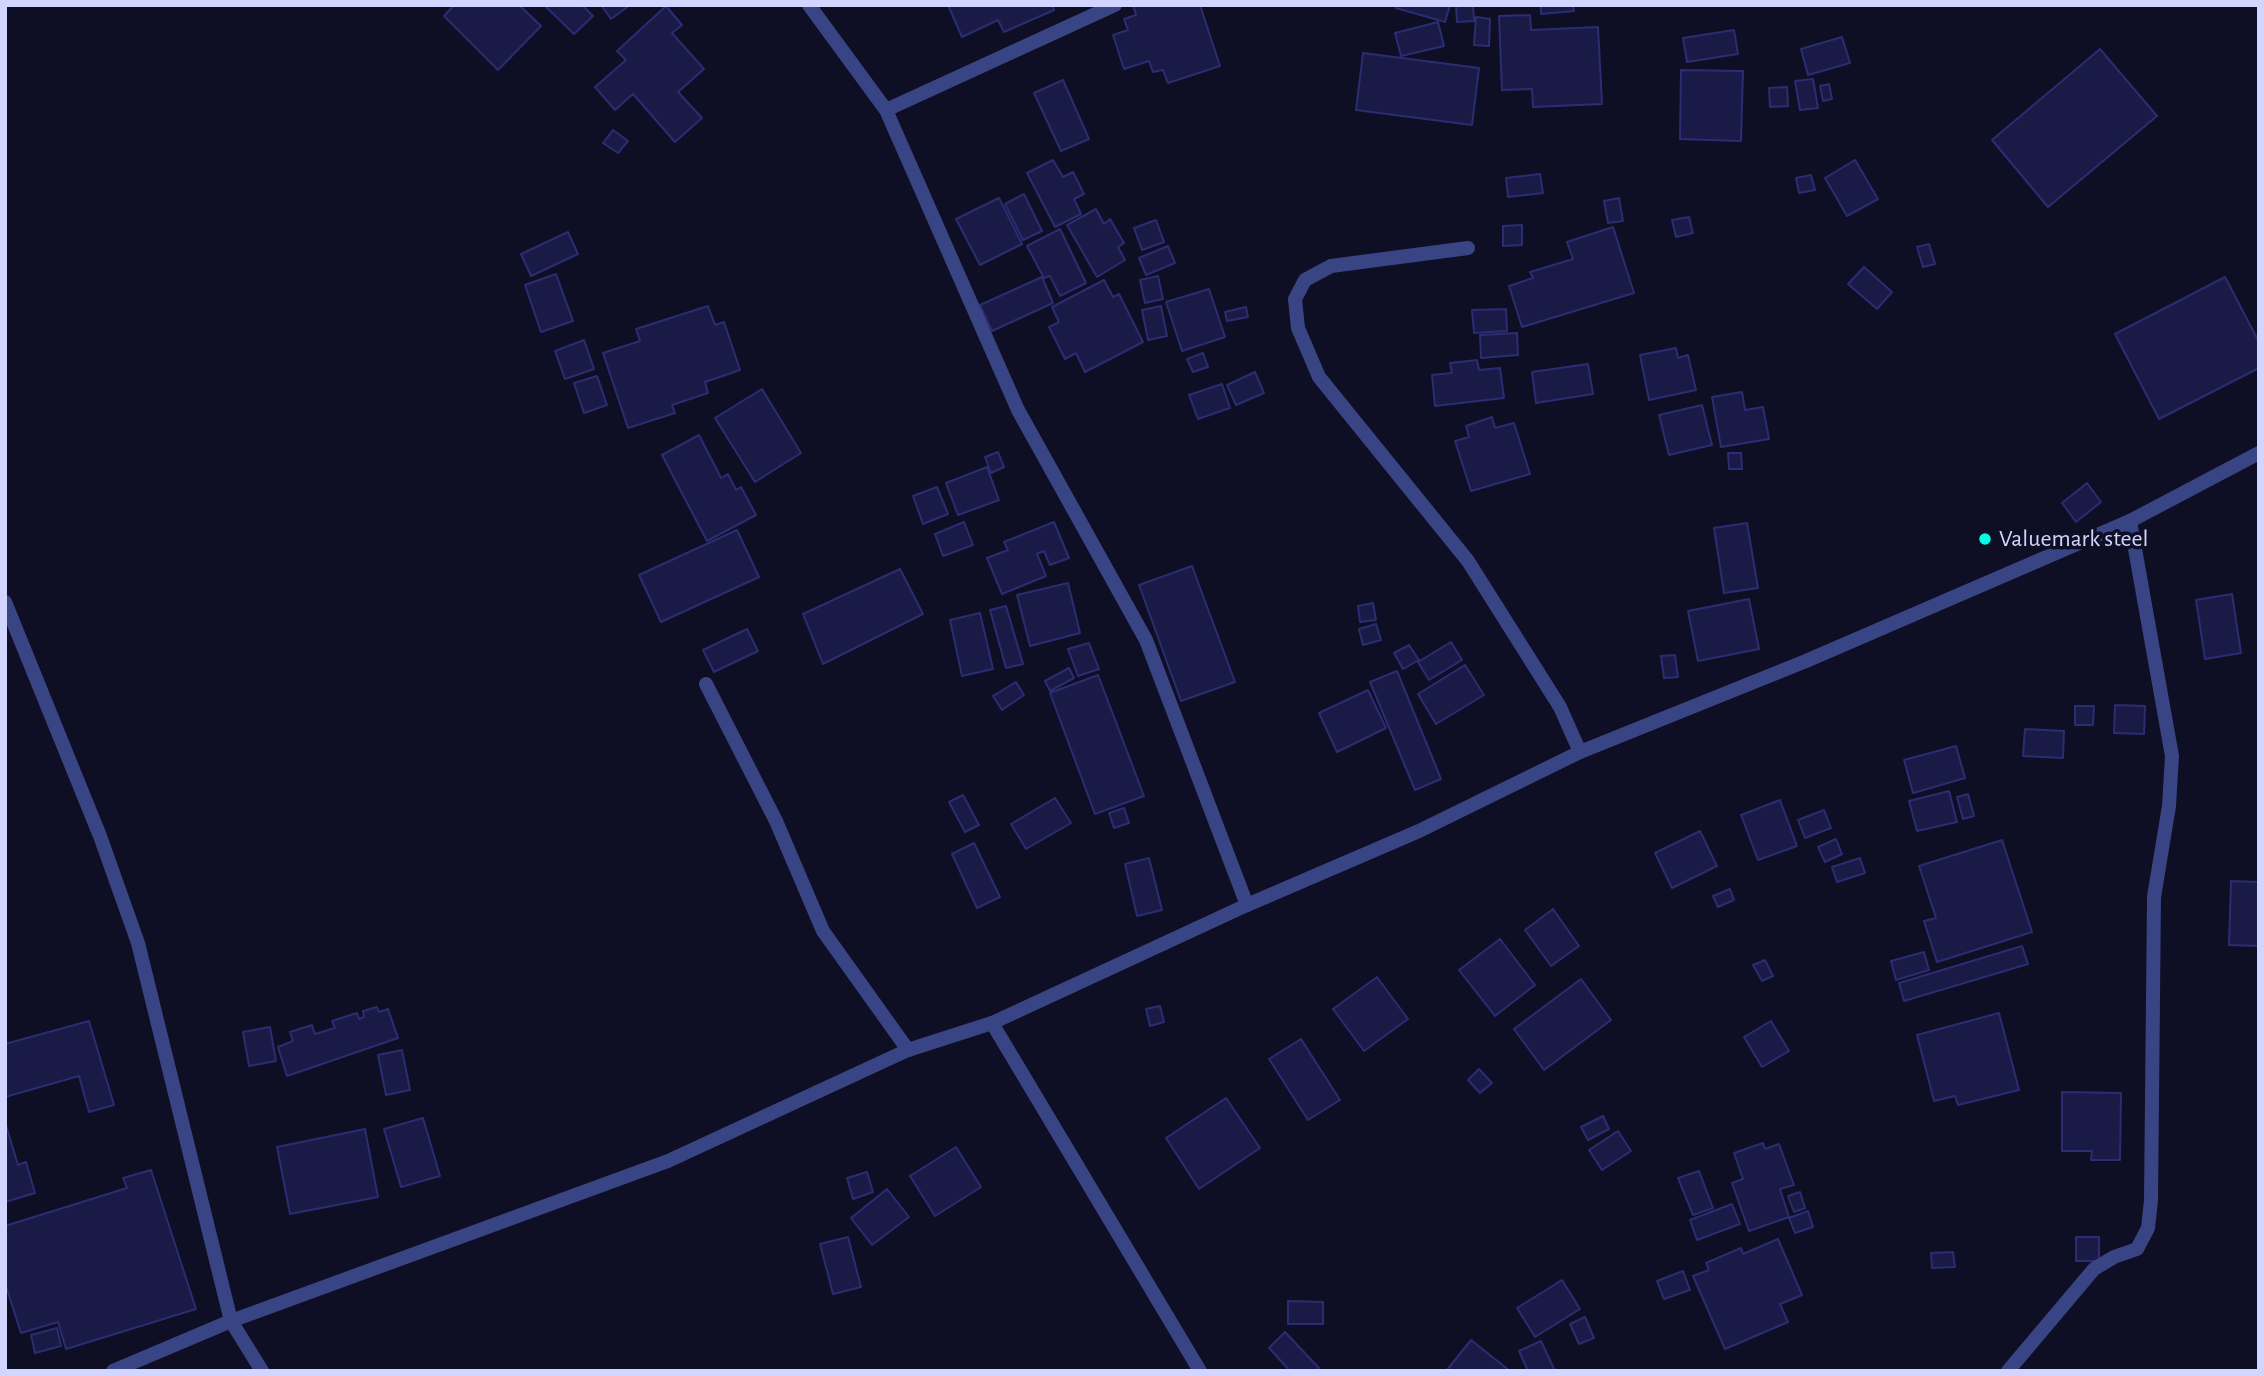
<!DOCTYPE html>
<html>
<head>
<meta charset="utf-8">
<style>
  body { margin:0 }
  #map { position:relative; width:2264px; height:1376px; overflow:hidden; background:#0e0f24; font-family:"Alegreya Sans",sans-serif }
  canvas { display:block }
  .frame { position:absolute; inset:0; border:7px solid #d2d5ff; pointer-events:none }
</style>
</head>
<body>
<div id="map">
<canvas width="2264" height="1376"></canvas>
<div class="frame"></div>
</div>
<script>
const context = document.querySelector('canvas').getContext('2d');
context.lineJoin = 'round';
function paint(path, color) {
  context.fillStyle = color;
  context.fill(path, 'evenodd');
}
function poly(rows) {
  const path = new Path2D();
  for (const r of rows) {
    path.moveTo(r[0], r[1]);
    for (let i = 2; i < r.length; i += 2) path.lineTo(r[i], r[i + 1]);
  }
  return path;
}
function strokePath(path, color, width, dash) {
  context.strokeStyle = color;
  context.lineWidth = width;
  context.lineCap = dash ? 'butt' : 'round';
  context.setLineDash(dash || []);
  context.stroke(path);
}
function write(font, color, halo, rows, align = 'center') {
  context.font = font + ' "Alegreya Sans",sans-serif';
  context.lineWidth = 7;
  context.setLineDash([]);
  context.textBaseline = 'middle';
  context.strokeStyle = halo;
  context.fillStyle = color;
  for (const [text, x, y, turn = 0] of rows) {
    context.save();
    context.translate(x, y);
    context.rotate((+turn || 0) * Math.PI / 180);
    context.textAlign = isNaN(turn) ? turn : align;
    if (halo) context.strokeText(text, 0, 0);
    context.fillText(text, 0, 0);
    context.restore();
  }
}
const building = poly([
  [454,5,519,5,541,26,498,70,444,16,454,5],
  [544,5,582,5,593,16,574,34,544,5],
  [601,5,630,5,611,19,601,5],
  [948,5,1052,5,1054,10,1004,32,998,20,962,37,948,5],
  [1133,5,1200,5,1220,66,1168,83,1163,70,1153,72,1149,61,1124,69,1113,35,1128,30,1124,19,1136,15,1133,5],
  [1397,5,1450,5,1445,22,1396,8,1397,5],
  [1456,5,1473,5,1474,21,1457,22,1456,5],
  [1541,5,1573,5,1574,11,1541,14,1541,5],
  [666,6,682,25,672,33,704,69,678,92,702,118,675,142,633,94,615,110,595,87,626,60,617,51,666,6],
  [1530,15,1531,30,1598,27,1602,104,1533,107,1532,89,1502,90,1499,16,1530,15],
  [1476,17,1490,19,1489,46,1474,45,1476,17],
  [1438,22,1444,46,1401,56,1395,33,1438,22],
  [1734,30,1738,54,1687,62,1683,38,1734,30],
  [1842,37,1850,63,1808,75,1801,49,1842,37],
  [2100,49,2157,116,2048,207,1992,140,2100,49],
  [1363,53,1479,68,1472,125,1356,110,1363,53],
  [1681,70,1743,71,1741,141,1680,139,1681,70],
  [1813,79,1818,108,1800,110,1795,81,1813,79],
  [1063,80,1089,139,1061,151,1034,93,1063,80],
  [1829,84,1832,99,1823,101,1820,86,1829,84],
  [1787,87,1788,106,1770,107,1769,88,1787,87],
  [613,130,628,141,618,153,603,143,613,130],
  [1053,160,1063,177,1073,172,1084,194,1074,199,1081,214,1055,227,1027,173,1053,160],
  [1855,160,1878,199,1847,216,1825,178,1855,160],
  [1540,174,1543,193,1508,197,1506,178,1540,174],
  [1811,175,1815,190,1799,193,1796,178,1811,175],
  [1024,194,1042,231,1023,240,1005,204,1024,194],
  [999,198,1022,244,980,265,956,219,999,198],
  [1619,198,1623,221,1608,223,1604,201,1619,198],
  [1096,209,1104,224,1110,219,1124,243,1118,247,1125,260,1097,277,1067,225,1096,209],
  [1689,217,1693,233,1676,237,1672,220,1689,217],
  [1156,220,1164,242,1142,250,1134,228,1156,220],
  [1522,225,1522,245,1503,246,1503,226,1522,225],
  [1613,227,1634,293,1522,327,1509,286,1533,278,1530,272,1573,259,1567,242,1613,227],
  [1060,229,1086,283,1060,296,1050,276,1044,278,1027,246,1060,229],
  [568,232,578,254,531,276,521,254,568,232],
  [1929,244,1935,264,1923,267,1917,247,1929,244],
  [1168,246,1175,263,1146,275,1139,258,1168,246],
  [1864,267,1892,292,1877,309,1848,284,1864,267],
  [556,274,573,321,541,332,525,285,556,274],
  [1158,276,1163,299,1145,303,1140,280,1158,276],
  [1042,277,1053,303,992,331,980,305,1042,277],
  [2225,277,2259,342,2259,368,2159,419,2115,334,2225,277],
  [1104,280,1113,297,1119,294,1143,342,1085,372,1076,353,1065,359,1049,327,1059,322,1052,307,1104,280],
  [1209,289,1225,337,1182,351,1166,302,1209,289],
  [708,306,715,325,724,322,740,370,705,382,708,393,672,405,675,413,628,428,603,353,640,341,636,329,708,306],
  [1161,306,1167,336,1148,340,1142,310,1161,306],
  [1246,307,1248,317,1227,321,1225,312,1246,307],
  [1506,309,1507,331,1474,333,1472,310,1506,309],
  [1517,333,1518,355,1481,358,1480,335,1517,333],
  [584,340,594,369,565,379,555,351,584,340],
  [1676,348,1678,358,1688,355,1696,390,1649,400,1640,355,1676,348],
  [1203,353,1208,367,1193,372,1187,359,1203,353],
  [1477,360,1479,370,1500,368,1504,398,1435,406,1432,375,1452,373,1450,363,1477,360],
  [1588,364,1593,394,1536,403,1532,372,1588,364],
  [1255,372,1264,393,1236,405,1227,385,1255,372],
  [597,376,607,405,584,413,574,383,597,376],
  [1222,384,1230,408,1198,419,1189,395,1222,384],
  [762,389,801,453,755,482,715,418,762,389],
  [1742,392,1745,410,1763,407,1769,439,1721,447,1712,397,1742,392],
  [1702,405,1712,445,1669,455,1659,415,1702,405],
  [1492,417,1495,428,1514,423,1530,474,1471,491,1455,441,1469,437,1466,426,1492,417],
  [699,435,721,478,728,474,736,490,741,487,756,515,707,541,662,455,699,435],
  [998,452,1004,467,991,473,985,457,998,452],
  [1728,453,1741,453,1742,469,1729,469,1728,453],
  [987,467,999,500,958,515,946,483,987,467],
  [2087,483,2101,502,2076,522,2062,503,2087,483],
  [937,487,948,514,923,524,913,496,937,487],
  [964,522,973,545,943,556,935,534,964,522],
  [1054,522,1069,558,1050,565,1044,551,1037,554,1046,576,1002,594,987,558,1008,550,1004,542,1054,522],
  [1747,523,1758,588,1724,593,1714,528,1747,523],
  [737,530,759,577,661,622,639,575,737,530],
  [1192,566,1235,682,1181,701,1139,585,1192,566],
  [900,569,923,614,823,664,803,614,900,569],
  [1068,583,1080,633,1030,646,1017,595,1068,583],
  [2232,594,2241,653,2205,659,2196,600,2232,594],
  [1749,599,1759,649,1698,661,1688,611,1749,599],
  [1373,603,1376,620,1360,622,1358,606,1373,603],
  [1006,606,1023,664,1006,668,990,610,1006,606],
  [980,613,993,669,962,676,950,620,980,613],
  [1376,624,1381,640,1363,645,1359,629,1376,624],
  [747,629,758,651,714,672,703,650,747,629],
  [1451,642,1462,660,1429,680,1418,662,1451,642],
  [1089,643,1099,669,1078,676,1068,649,1089,643],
  [1409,645,1419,660,1403,669,1394,653,1409,645],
  [1675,655,1678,677,1664,678,1661,656,1675,655],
  [1465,665,1484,695,1436,724,1418,694,1465,665],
  [1069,668,1074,678,1050,691,1045,681,1069,668],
  [1397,671,1441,779,1415,790,1370,682,1397,671],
  [1098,675,1144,796,1095,814,1050,693,1098,675],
  [1016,682,1024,695,1002,710,993,696,1016,682],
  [1368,690,1386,728,1337,752,1319,713,1368,690],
  [2115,705,2145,706,2144,734,2114,733,2115,705],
  [2075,706,2094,706,2093,725,2075,725,2075,706],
  [2025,729,2064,731,2063,758,2023,756,2025,729],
  [1956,746,1965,778,1913,793,1904,760,1956,746],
  [1949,791,1957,822,1917,831,1909,801,1949,791],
  [1968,794,1974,816,1963,819,1957,797,1968,794],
  [963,795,979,825,965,832,949,802,963,795],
  [1055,798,1071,823,1026,849,1011,824,1055,798],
  [1780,800,1797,846,1758,860,1741,815,1780,800],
  [1124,808,1129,823,1114,828,1109,813,1124,808],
  [1824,810,1831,828,1805,838,1798,820,1824,810],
  [1700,831,1717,866,1672,888,1655,853,1700,831],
  [1836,839,1842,854,1825,862,1818,847,1836,839],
  [2002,840,2032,932,1937,962,1924,921,1936,918,1919,866,2002,840],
  [974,843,1000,897,977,908,952,854,974,843],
  [1149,858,1162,910,1137,916,1125,864,1149,858],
  [1860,858,1865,873,1837,882,1832,867,1860,858],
  [2259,860,2259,946,2229,945,2231,881,2258,882,2259,860],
  [1730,889,1734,900,1718,907,1713,896,1730,889],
  [1553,909,1579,946,1551,966,1525,930,1553,909],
  [1500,939,1535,985,1495,1016,1459,970,1500,939],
  [2022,946,2028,964,1904,1001,1899,983,2022,946],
  [1924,952,1929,970,1896,980,1891,961,1924,952],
  [1765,960,1773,976,1762,981,1753,965,1765,960],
  [1377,977,1408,1019,1364,1051,1333,1009,1377,977],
  [1581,979,1611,1020,1544,1070,1514,1029,1581,979],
  [1160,1006,1164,1022,1150,1026,1146,1009,1160,1006],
  [377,1007,379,1012,388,1009,398,1038,287,1076,278,1047,293,1041,290,1032,312,1025,315,1034,335,1028,332,1021,357,1013,359,1019,364,1017,363,1011,377,1007],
  [1999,1013,2019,1090,1958,1105,1955,1096,1934,1101,1917,1035,1999,1013],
  [89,1021,114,1105,89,1112,79,1076,5,1097,5,1044,89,1021],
  [1771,1021,1789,1051,1762,1067,1744,1037,1771,1021],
  [270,1027,276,1061,249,1066,243,1032,270,1027],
  [1301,1039,1340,1100,1308,1120,1269,1059,1301,1039],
  [402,1050,410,1090,386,1095,378,1055,402,1050],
  [1479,1069,1492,1083,1480,1093,1468,1080,1479,1069],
  [2062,1092,2121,1093,2120,1160,2091,1160,2092,1151,2062,1151,2062,1092],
  [1226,1098,1260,1148,1199,1189,1166,1138,1226,1098],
  [1603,1116,1609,1129,1588,1140,1581,1127,1603,1116],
  [423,1118,440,1176,401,1187,384,1129,423,1118],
  [5,1122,18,1165,26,1162,35,1193,5,1202,5,1122],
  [365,1129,378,1197,290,1214,277,1147,365,1129],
  [1618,1131,1631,1151,1602,1170,1589,1150,1618,1131],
  [1763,1143,1765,1149,1779,1144,1794,1185,1780,1189,1789,1217,1749,1231,1732,1183,1743,1179,1734,1153,1763,1143],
  [956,1147,981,1187,935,1216,910,1176,956,1147],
  [151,1170,196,1309,66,1349,58,1322,21,1333,5,1283,5,1226,127,1188,123,1178,151,1170],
  [1699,1171,1713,1208,1693,1215,1678,1178,1699,1171],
  [867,1172,873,1192,853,1199,847,1178,867,1172],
  [887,1189,909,1217,872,1245,851,1218,887,1189],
  [1800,1192,1805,1208,1794,1212,1788,1196,1800,1192],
  [1732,1204,1740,1224,1697,1240,1690,1220,1732,1204],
  [1808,1211,1813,1227,1795,1233,1789,1218,1808,1211],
  [848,1237,861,1287,833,1294,820,1244,848,1237],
  [2076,1237,2099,1237,2099,1261,2076,1261,2076,1237],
  [1778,1239,1802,1295,1780,1304,1788,1322,1725,1349,1693,1276,1709,1270,1706,1263,1741,1248,1743,1254,1778,1239],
  [1953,1252,1955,1267,1932,1268,1931,1253,1953,1252],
  [1683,1271,1690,1290,1664,1299,1657,1281,1683,1271],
  [1562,1280,1580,1309,1535,1337,1517,1308,1562,1280],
  [1288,1301,1323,1302,1323,1324,1288,1324,1288,1301],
  [1585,1317,1594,1338,1579,1344,1570,1324,1585,1317],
  [57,1328,61,1346,35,1353,31,1335,57,1328],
  [1285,1332,1319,1368,1316,1371,1290,1371,1269,1348,1285,1332],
  [1471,1340,1510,1371,1446,1371,1471,1340],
  [1541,1341,1555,1371,1528,1371,1519,1351,1541,1341]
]);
paint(building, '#1a1a46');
strokePath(building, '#2c2c72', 2);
strokePath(poly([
  [809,5,886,110,1018,410,1146,640,1247,905],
  [886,110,1115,5],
  [1468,248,1331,266,1305,280,1295,299,1298,328,1319,377,1468,561,1560,707,1580,752],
  [5,602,100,836,138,943,231,1321,262,1371],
  [706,684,776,821,823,931,908,1050],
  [992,1023,1200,1371],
  [2008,1371,2094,1269,2114,1257,2137,1249,2148,1228,2151,1200,2154,897,2169,806,2172,756,2130,521]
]), '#394484', 14);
strokePath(poly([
  [113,1371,231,1321,668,1161,908,1050,992,1023,1247,905,1419,831,1580,752,1806,661,2130,521,2259,453]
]), '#394484', 14);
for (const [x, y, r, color] of [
  [1985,539,7,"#00fde5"]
]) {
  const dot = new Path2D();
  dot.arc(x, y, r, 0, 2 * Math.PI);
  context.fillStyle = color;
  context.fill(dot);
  strokePath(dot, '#0e0f24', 2.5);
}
write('24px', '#d2d5ff', '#0e0f24', [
  ["Valuemark steel",1999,539]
], 'left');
</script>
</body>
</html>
